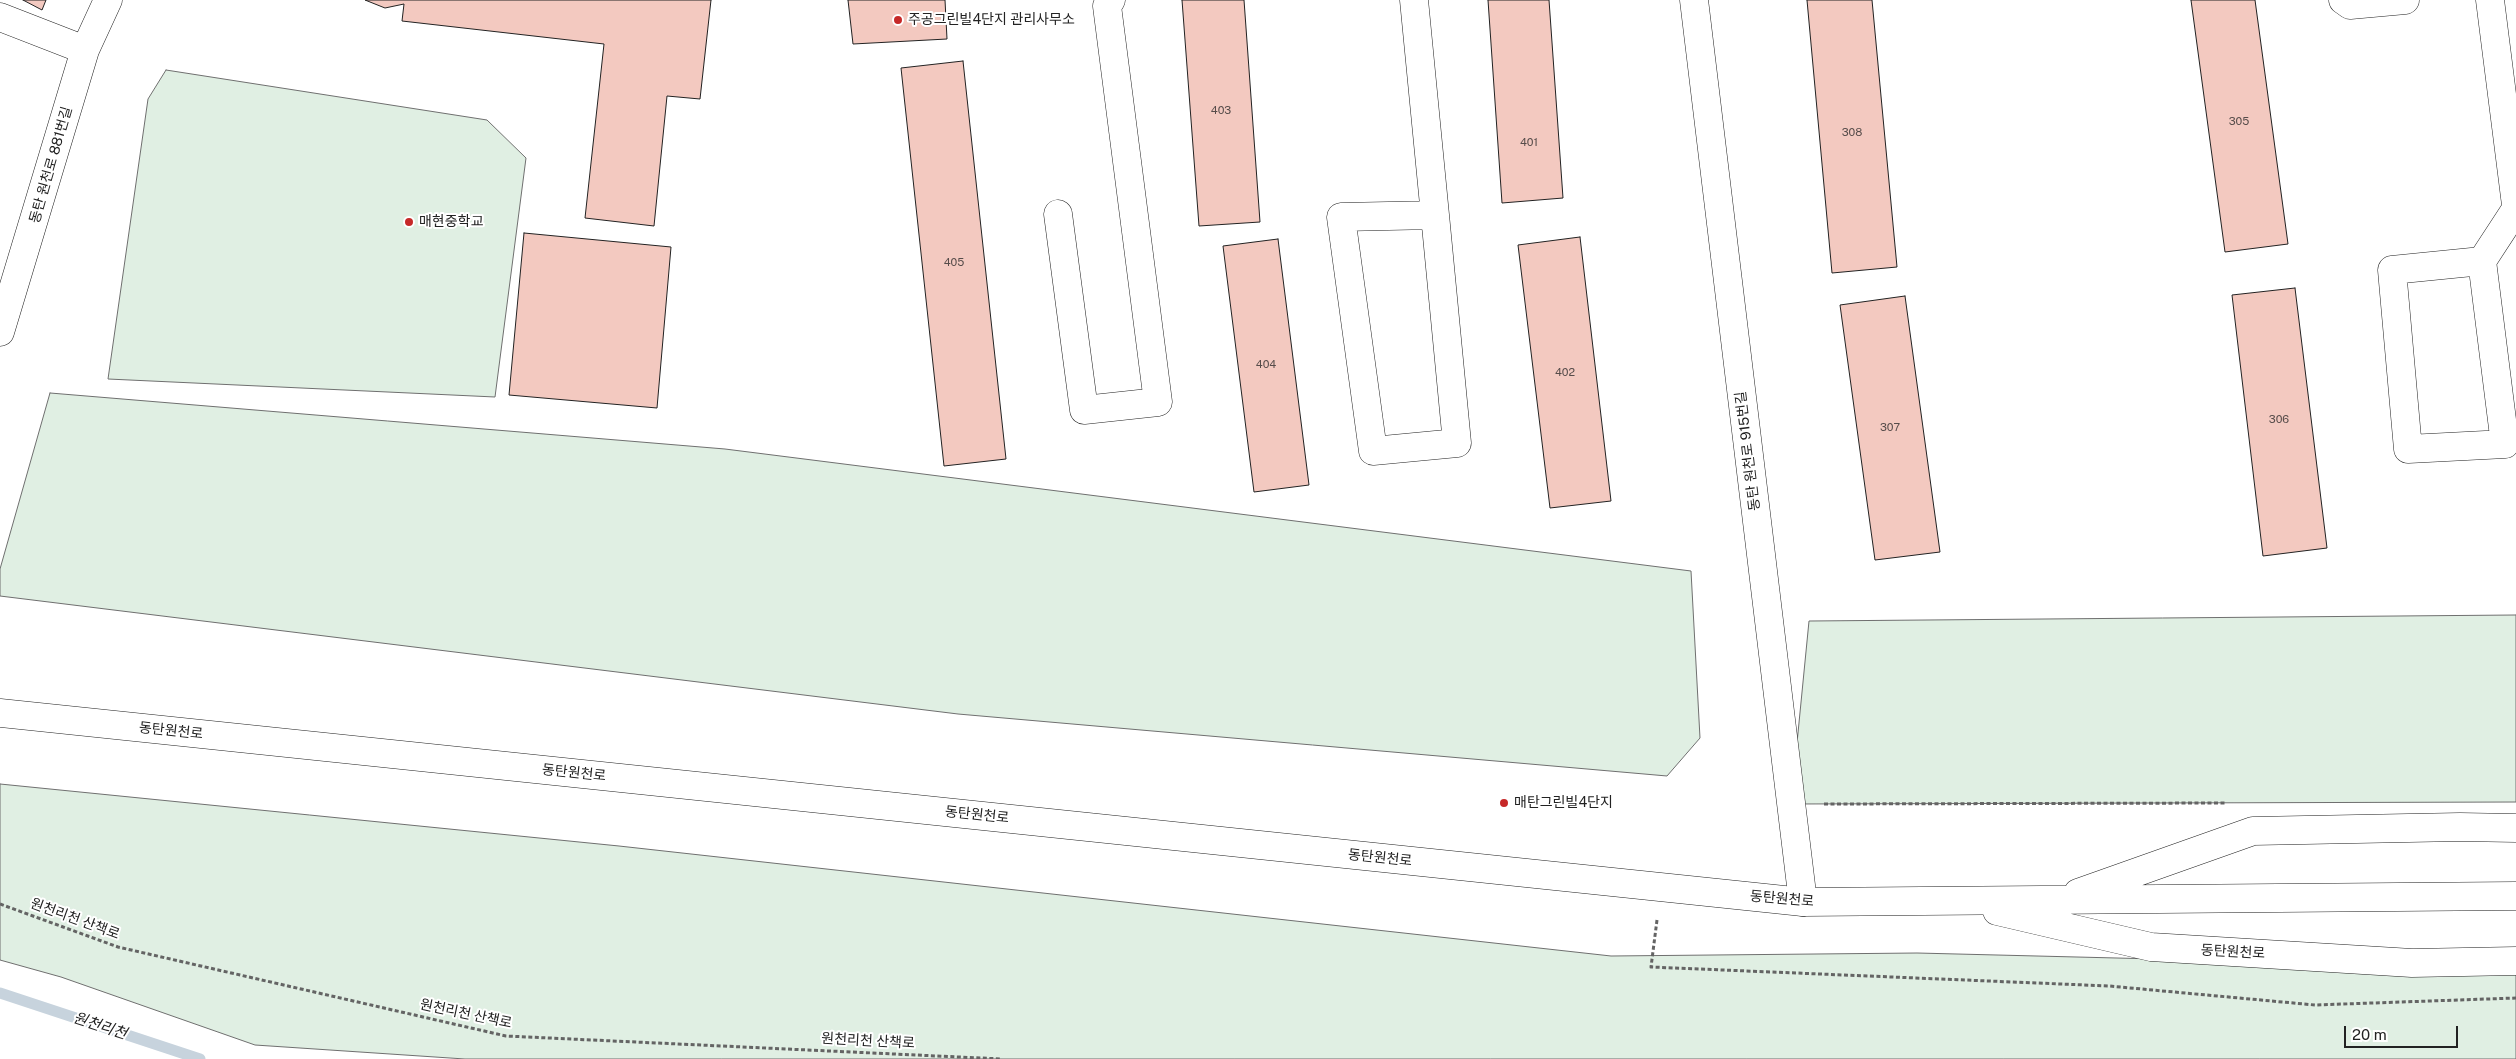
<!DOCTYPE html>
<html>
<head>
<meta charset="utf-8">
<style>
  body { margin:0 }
  #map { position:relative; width:2516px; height:1059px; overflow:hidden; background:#fff; font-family:"Public Sans",sans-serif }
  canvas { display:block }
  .scale { position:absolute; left:2344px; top:1026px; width:114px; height:22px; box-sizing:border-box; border:2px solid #222; border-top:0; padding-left:6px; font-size:15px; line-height:18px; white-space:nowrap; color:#222; -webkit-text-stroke:4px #fff; paint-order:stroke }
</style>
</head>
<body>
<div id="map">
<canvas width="2516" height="1059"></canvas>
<div class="scale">20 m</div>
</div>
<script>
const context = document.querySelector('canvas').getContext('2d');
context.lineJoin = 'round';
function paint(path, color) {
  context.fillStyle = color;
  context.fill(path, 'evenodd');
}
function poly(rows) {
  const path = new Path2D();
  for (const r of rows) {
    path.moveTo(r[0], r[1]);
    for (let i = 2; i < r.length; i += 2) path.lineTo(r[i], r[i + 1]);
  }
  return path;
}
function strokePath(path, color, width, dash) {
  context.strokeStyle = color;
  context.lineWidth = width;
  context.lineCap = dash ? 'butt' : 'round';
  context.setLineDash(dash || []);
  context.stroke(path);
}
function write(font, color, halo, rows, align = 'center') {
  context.font = font + ' "Public Sans","Noto Sans KR",sans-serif';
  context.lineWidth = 4;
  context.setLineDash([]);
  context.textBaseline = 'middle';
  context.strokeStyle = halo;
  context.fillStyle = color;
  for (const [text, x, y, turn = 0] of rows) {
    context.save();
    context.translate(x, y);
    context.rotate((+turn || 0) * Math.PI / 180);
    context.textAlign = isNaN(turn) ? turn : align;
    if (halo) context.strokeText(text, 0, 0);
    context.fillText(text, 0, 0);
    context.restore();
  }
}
const green = poly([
  [166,70,487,120,526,158,495,397,108,379,148,99,166,70],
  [50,393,725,449,1691,571,1700,738,1667,776,958,714,0,596,0,569,50,393],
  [2516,615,2516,802,1791,804,1809,621,2516,615],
  [0,784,619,846,1611,956,1917,953,2516,968,2516,1059,465,1059,255,1045,61,977,0,960,0,784]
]);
paint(green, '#e0efe3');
strokePath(green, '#6f6f6f', 1);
strokePath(poly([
  [0,993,200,1059]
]), '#c7d3dd', 11);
const building = poly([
  [23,0,46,0,42,10,23,0],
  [711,0,700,99,667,96,654,226,585,218,604,44,402,21,404,4,385,8,365,0,711,0],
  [848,0,945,0,947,39,853,44,848,0],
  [1182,0,1244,0,1260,222,1199,226,1182,0],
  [1488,0,1549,0,1563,198,1502,203,1488,0],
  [1807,0,1872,0,1897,267,1832,273,1807,0],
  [2191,0,2255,0,2288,244,2225,252,2191,0],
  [963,61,1006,459,944,466,901,68,963,61],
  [524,233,671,247,657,408,509,395,524,233],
  [1580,237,1611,501,1550,508,1518,245,1580,237],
  [1278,239,1309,485,1254,492,1223,246,1278,239],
  [2295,288,2327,548,2263,556,2232,295,2295,288],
  [1905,296,1940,552,1875,560,1840,305,1905,296]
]);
paint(building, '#f3c9c0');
strokePath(building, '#222', 1);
const minor = poly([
  [1414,0,1435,215,1457,443,1373,451,1341,217,1435,215],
  [1694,0,1803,902],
  [2343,0,2350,5,2405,0],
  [2490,0,2516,205],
  [0,17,85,50],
  [1058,214,1084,410,1158,402,1107,6,1111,0],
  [2482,261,2392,270,2408,449,2505,444,2482,261,2516,209],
  [0,332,85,50,108,0]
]);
const major = poly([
  [0,713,1803,902,2516,896],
  [2078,893,2253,831,2460,827,2516,828],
  [1997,911,2151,947,2412,963,2516,961]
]);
strokePath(minor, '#222', 29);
strokePath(major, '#222', 29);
strokePath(poly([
  [1824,804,2225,803],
  [0,904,118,947,506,1036,1002,1059],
  [1657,920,1651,967,2109,986,2315,1005,2516,998]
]), '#646464', 3, [4, 2.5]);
strokePath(minor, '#fff', 28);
strokePath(major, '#fff', 28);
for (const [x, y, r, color] of [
  [898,20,5,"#c62828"],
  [409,222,5,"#c62828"],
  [1504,803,5,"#c62828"]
]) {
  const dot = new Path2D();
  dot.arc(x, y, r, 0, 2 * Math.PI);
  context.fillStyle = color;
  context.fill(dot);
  strokePath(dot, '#fff', 2);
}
write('11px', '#564c4a', null, [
  ["403",1221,111],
  ["305",2239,122],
  ["308",1852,133],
  ["401",1529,143],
  ["405",954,263],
  ["404",1266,365],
  ["402",1565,373],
  ["306",2279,420],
  ["307",1890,428]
]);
write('14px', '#222', '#fff', [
  ["주공그린빌4단지 관리사무소",908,20],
  ["매현중학교",419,222],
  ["매탄그린빌4단지",1514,803]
], 'left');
write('14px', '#222', '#fff', [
  ["동탄 원천로 881번길",51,165,-74],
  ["동탄 원천로 915번길",1748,451,-97],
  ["동탄원천로",171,731,6],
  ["동탄원천로",574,773,6],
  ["동탄원천로",977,815,6],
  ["동탄원천로",1380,858,6],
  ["동탄원천로",1782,899,5],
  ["원천리천 산책로",75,919,20],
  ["동탄원천로",2233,952,3],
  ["원천리천 산책로",466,1014,12],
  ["원천리천 산책로",868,1041,3]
]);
write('italic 15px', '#222', '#fff', [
  ["원천리천",100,1026,18]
]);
</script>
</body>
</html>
